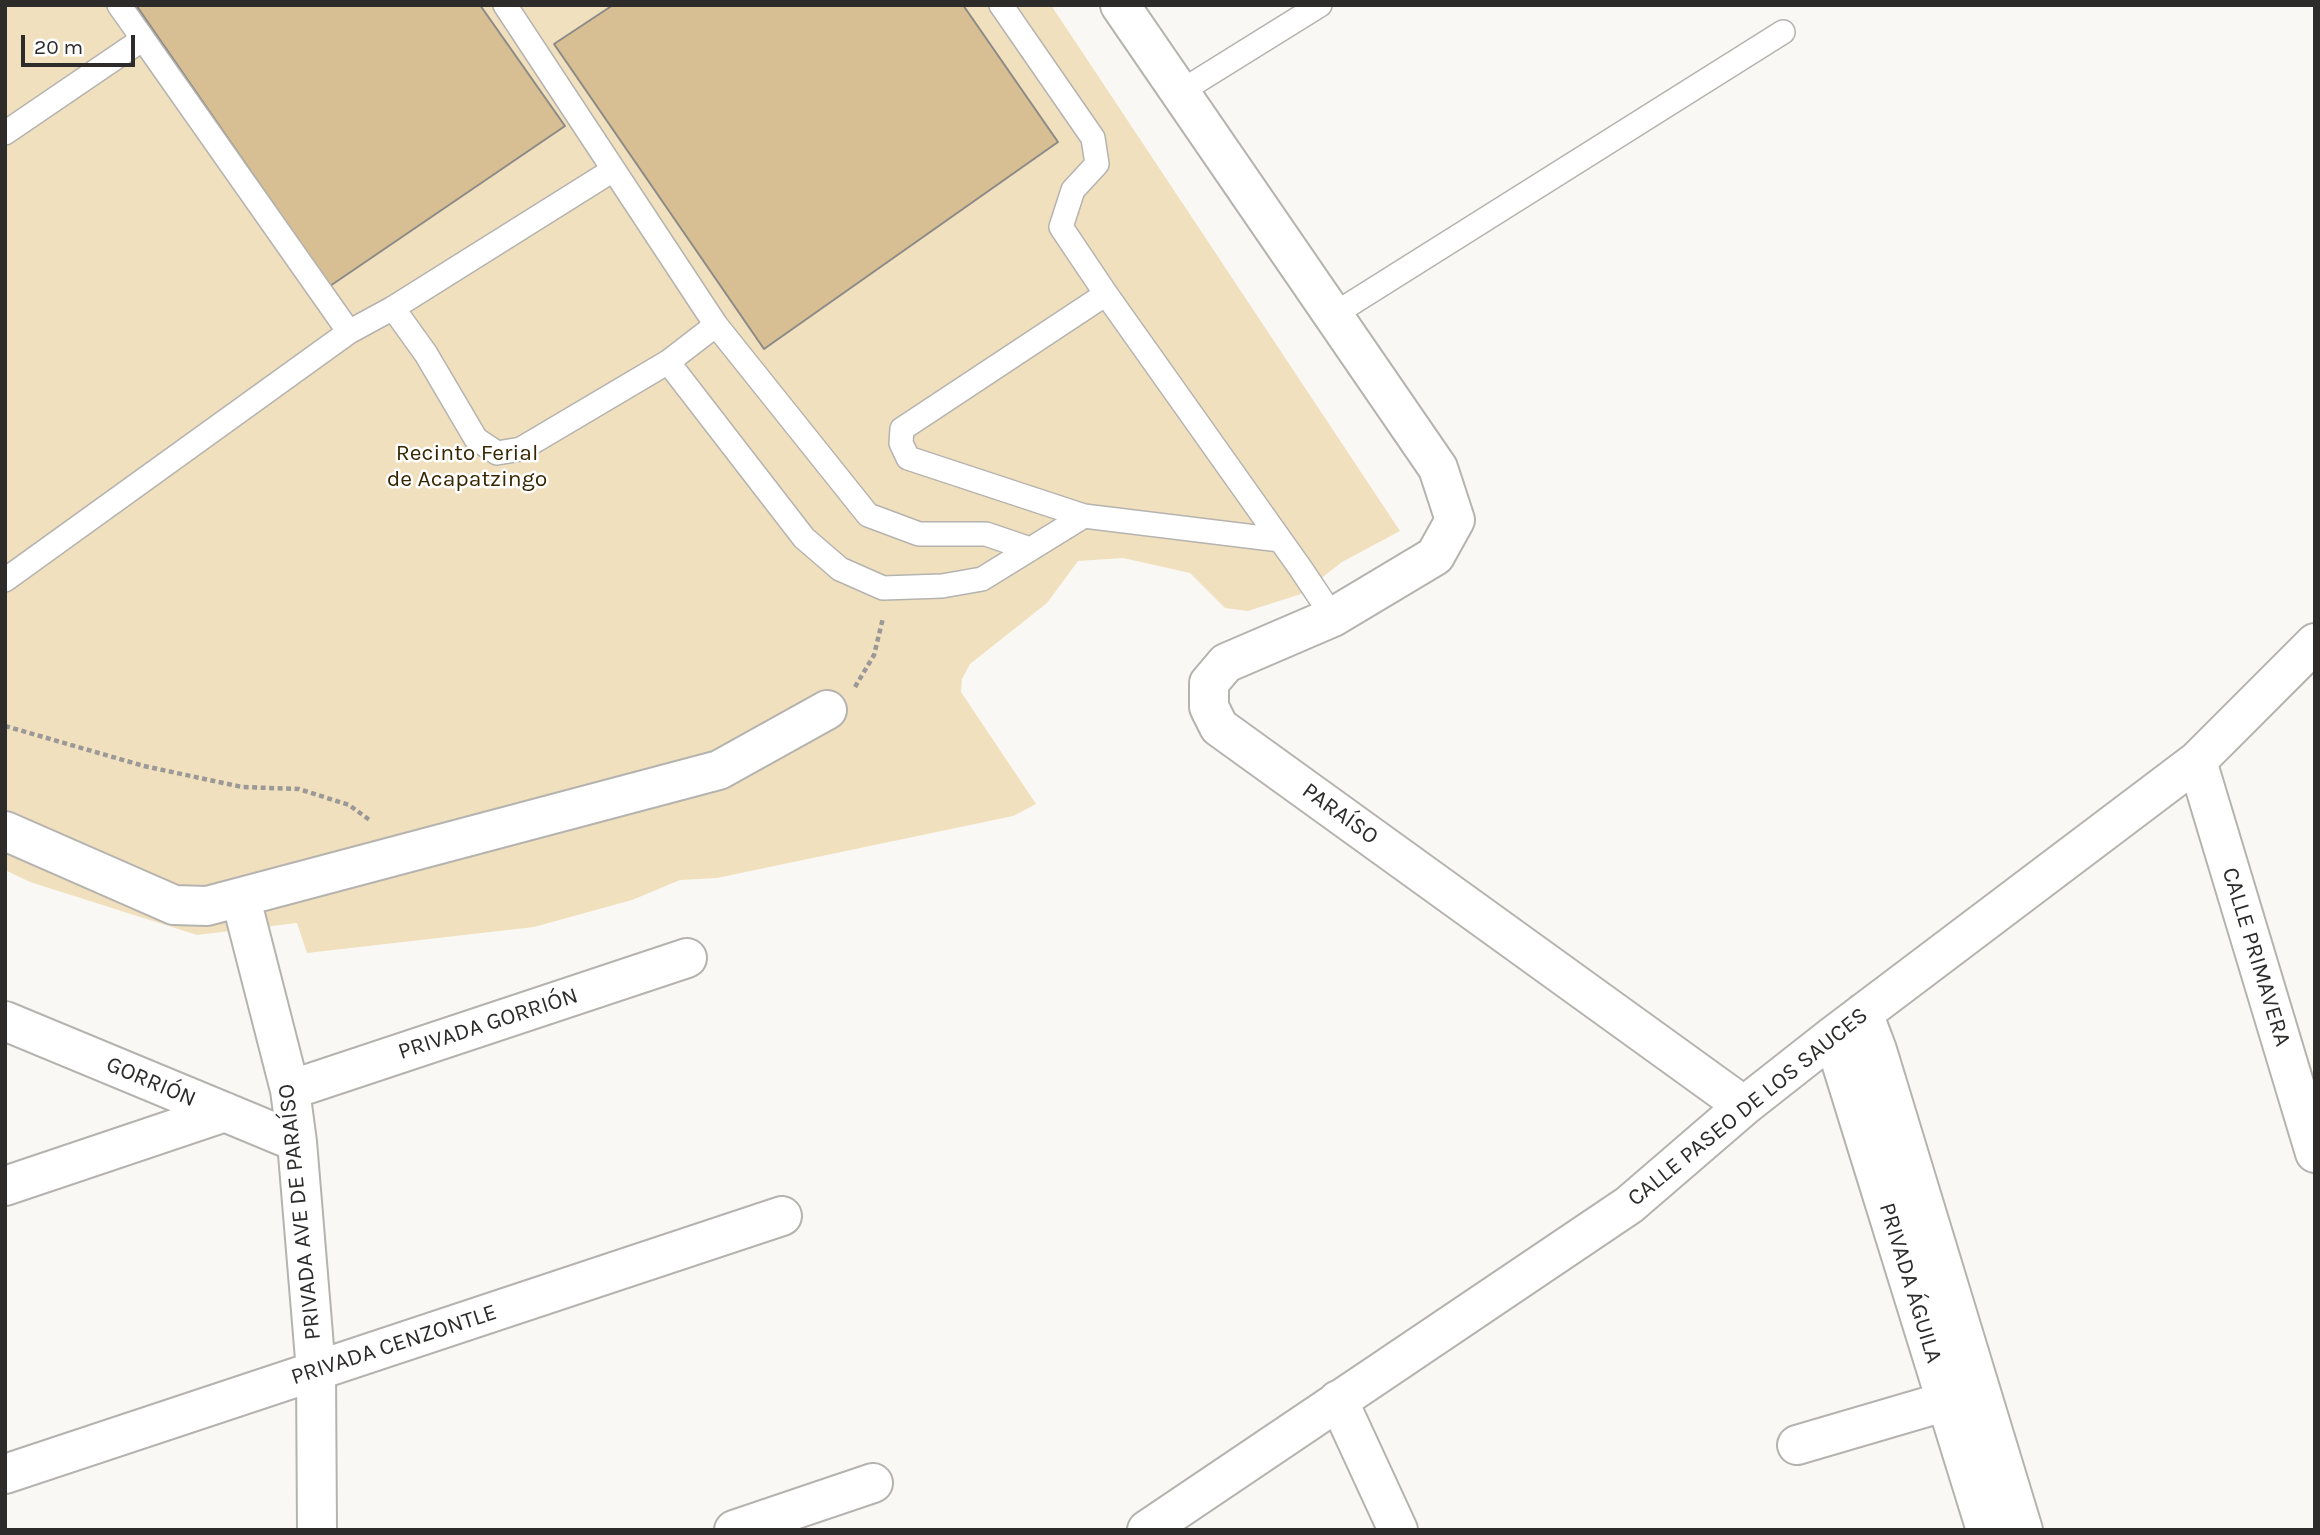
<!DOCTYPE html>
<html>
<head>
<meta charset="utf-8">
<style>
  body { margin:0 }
  #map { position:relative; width:2320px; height:1535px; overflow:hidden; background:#faf8f4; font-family:Karla,sans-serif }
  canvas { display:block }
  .frame { position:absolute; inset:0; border:7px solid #2d2c2b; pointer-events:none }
  .scale { position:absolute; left:21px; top:35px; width:114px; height:32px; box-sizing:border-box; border:4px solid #2d2c2b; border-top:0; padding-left:9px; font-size:21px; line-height:24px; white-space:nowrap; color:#2d2c2b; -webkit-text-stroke:5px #fff; paint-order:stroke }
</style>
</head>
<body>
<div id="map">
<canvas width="2320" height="1535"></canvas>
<div class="frame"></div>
<div class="scale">20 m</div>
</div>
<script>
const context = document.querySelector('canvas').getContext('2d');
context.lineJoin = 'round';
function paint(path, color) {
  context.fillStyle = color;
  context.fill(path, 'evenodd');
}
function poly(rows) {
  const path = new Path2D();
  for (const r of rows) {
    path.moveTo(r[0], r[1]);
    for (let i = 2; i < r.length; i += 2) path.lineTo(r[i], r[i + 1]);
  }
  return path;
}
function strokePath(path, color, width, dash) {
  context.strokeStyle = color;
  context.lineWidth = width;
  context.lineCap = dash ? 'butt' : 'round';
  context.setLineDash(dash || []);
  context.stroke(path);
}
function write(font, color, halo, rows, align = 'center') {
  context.font = font + ' Karla,sans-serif';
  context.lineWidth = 5;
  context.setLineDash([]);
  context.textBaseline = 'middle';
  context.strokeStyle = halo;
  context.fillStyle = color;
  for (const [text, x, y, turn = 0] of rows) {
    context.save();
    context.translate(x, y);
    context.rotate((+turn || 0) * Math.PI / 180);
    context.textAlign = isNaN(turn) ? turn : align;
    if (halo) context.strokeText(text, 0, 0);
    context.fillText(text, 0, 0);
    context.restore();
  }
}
paint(poly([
  [5,5,1051,5,1400,531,1342,562,1301,594,1248,611,1225,608,1190,573,1123,558,1078,561,1047,603,970,664,962,679,961,692,1036,804,1013,816,717,878,680,880,632,900,534,927,307,953,297,923,197,935,30,882,5,870]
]), '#f1e0be');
const building = poly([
  [136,5,480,5,565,126,330,286,136,5],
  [613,5,963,5,1058,142,764,349,554,44,613,5]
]);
paint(building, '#d7bf93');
strokePath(building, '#8c8a87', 2);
const service = poly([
  [505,5,716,325,868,515,919,534,986,534,1027,548],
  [1001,5,1093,138,1097,164,1073,190,1061,227,1106,294],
  [143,39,349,332],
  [1180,92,1320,5],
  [5,133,143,39,119,5],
  [393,308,426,354,476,439,497,453,521,449,668,362,716,325],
  [1333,315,1783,32],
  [668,362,804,538,840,569,883,588,942,586,982,579,1084,516],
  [1280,540,1084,516,908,458,901,443,902,429,1106,294,1301,569,1333,617],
  [5,580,349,332,393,308,613,170]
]);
const minor = poly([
  [1120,5,1438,468,1455,520,1435,556,1333,617,1226,663,1209,683,1209,707,1219,727,1744,1106],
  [2197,761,2315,1153],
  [5,831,174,905,207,906,719,770,827,710],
  [241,899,290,1090,297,1142,316,1371,317,1530],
  [1863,1013,1877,1050,2023,1530],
  [5,1021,297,1142],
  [1833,1036,1986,1530],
  [290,1090,687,958],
  [5,1186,225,1112],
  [1338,1400,1398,1530],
  [1797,1445,1947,1401],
  [5,1474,782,1216],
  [734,1530,873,1483],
  [1147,1530,1629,1205,1744,1106,1833,1036,2197,761,2315,643]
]);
strokePath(service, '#b5b3af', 26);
strokePath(minor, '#b5b3af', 42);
strokePath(poly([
  [855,687,874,655,883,618],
  [5,726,144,766,242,787,299,789,349,805,371,821]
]), '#9b9997', 4.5, [5, 3.5]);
strokePath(service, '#fff', 23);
strokePath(minor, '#fff', 38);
write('23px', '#382702', '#fff', [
  ["Recinto Ferial",467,453],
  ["de Acapatzingo",467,479]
]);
write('23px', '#2d2c2b', '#fff', [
  ["PARAÍSO",1340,814,36],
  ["CALLE PRIMAVERA",2256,957,73],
  ["PRIVADA GORRIÓN",488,1024,-18],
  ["GORRIÓN",151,1082,23],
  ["CALLE PASEO DE LOS SAUCES",1748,1107,-39],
  ["PRIVADA AVE DE PARAÍSO",300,1212,-96],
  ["PRIVADA ÁGUILA",1910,1283,73],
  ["PRIVADA CENZONTLE",394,1345,-18]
]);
</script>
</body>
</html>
